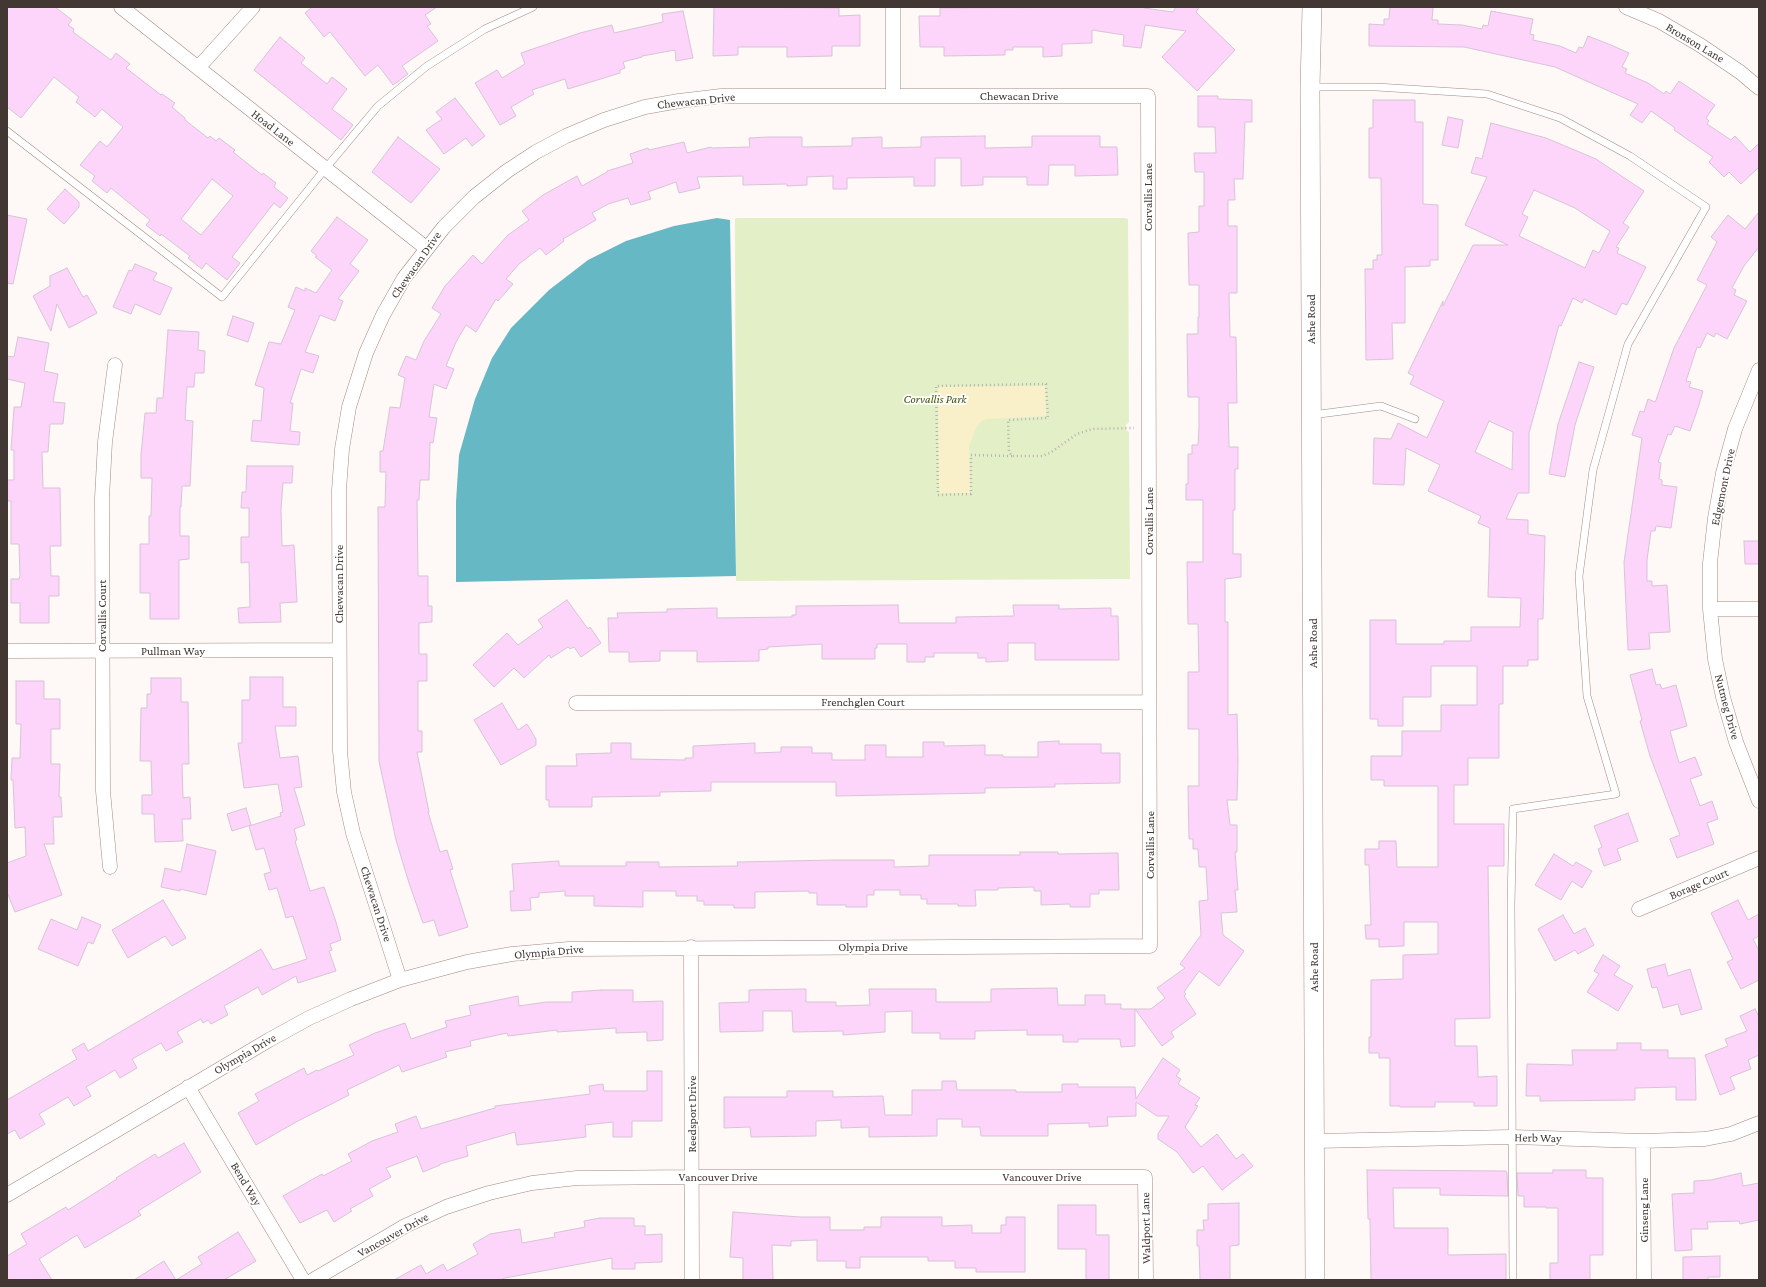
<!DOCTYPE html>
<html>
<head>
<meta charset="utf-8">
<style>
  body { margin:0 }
  #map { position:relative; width:1766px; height:1287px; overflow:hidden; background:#fef8f6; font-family:"Crimson Pro",serif }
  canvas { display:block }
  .frame { position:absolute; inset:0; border:8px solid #423733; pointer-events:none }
</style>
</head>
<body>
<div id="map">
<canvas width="1766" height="1287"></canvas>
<div class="frame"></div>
</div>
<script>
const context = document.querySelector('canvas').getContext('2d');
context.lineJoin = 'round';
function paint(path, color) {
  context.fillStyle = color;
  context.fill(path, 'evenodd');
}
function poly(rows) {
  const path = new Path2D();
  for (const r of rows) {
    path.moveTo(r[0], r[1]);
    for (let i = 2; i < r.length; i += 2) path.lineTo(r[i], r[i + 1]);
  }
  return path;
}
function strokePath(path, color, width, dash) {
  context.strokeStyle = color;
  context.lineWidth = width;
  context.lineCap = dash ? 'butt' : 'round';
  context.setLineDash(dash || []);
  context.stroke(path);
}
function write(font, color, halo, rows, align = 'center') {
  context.font = font + ' "Crimson Pro",serif';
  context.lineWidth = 3.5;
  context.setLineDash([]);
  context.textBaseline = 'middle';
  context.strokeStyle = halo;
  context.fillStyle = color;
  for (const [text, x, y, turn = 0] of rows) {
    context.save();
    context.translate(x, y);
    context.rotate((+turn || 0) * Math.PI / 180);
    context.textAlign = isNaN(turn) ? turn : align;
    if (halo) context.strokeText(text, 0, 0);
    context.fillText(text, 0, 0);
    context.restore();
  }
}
paint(poly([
  [737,218,1125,218,1128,219,1129,422,1126,425,1126,430,1129,432,1130,579,736,581,735,219]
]), '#e3f0c7');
paint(poly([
  [1045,386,1046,416,987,419,981,421,976,428,969,446,970,493,939,493,938,387]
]), '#f9f0ca');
paint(poly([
  [717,218,730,220,736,576,456,582,456,502,459,455,475,399,492,358,511,328,549,290,588,260,626,241,674,226]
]), '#66b8c5');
const building = poly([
  [7,7,55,7,72,20,68,25,74,29,73,32,111,60,116,53,130,64,126,68,161,95,162,94,175,103,172,107,185,118,185,120,208,138,210,136,216,141,219,138,235,150,233,152,262,175,263,173,276,183,274,187,288,198,280,208,274,203,232,257,240,263,227,280,206,263,202,269,188,258,190,256,161,234,160,236,146,225,150,220,111,188,107,193,92,181,95,176,80,165,100,141,107,147,123,127,102,109,95,117,76,102,79,97,54,77,21,118,7,107,7,7],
  [212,179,233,196,201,235,181,219,212,179],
  [312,7,437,7,425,15,431,24,427,26,438,41,402,66,408,74,393,85,378,65,365,76,330,32,324,37,305,13,312,7],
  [714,7,839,8,839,16,860,15,860,46,832,46,832,56,787,57,787,47,738,47,738,55,713,56,714,7],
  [1144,7,1144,8,1173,12,1176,7,1199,7,1196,12,1235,50,1197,91,1162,57,1186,31,1145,25,1141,48,1123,46,1124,35,1092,30,1092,43,1062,44,1062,56,1043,57,1043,47,1013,47,1013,50,1005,50,1005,55,944,56,944,47,920,47,919,16,940,16,940,8,1144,7],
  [1390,7,1433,7,1432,20,1438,20,1438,24,1462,25,1482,29,1483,25,1488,26,1491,11,1533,19,1530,34,1534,35,1533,40,1560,46,1576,53,1579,47,1583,48,1588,36,1611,45,1629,53,1622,67,1627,69,1625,73,1648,83,1664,94,1666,91,1670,94,1679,81,1715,105,1706,118,1709,121,1707,124,1731,140,1735,136,1750,152,1759,143,1759,167,1741,184,1729,172,1724,177,1709,162,1713,157,1674,130,1675,128,1651,111,1642,123,1630,115,1638,104,1555,67,1464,47,1369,46,1369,24,1384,25,1384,19,1389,19,1390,7],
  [683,11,693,58,676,61,675,50,642,56,642,57,623,62,625,68,620,70,620,73,568,89,565,79,532,90,534,94,511,107,516,116,500,125,475,83,497,70,502,78,525,64,521,53,580,33,612,25,614,33,663,22,662,14,683,11],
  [280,37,305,58,301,63,327,84,332,77,347,89,332,109,353,125,341,140,254,70,280,37],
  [1198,96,1218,96,1218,99,1252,100,1252,122,1245,122,1243,179,1234,179,1235,200,1228,200,1228,226,1237,226,1237,293,1229,293,1230,337,1236,337,1237,403,1228,403,1229,447,1238,447,1238,469,1235,469,1235,510,1233,510,1233,554,1241,554,1241,577,1225,579,1225,622,1228,622,1228,715,1237,714,1238,760,1237,800,1227,800,1230,825,1237,825,1237,852,1235,852,1238,890,1235,890,1237,912,1221,913,1223,935,1244,951,1219,986,1199,971,1184,992,1186,994,1184,996,1196,1014,1171,1032,1174,1037,1162,1046,1135,1009,1135,1046,1121,1047,1120,1039,1078,1039,1078,1042,1063,1042,1063,1035,1027,1035,1027,1030,975,1031,975,1039,940,1039,940,1033,912,1033,912,1011,885,1012,885,1032,843,1035,843,1031,793,1032,792,1011,763,1011,763,1031,720,1032,719,1003,749,1002,749,990,806,989,806,1002,836,1002,836,1006,870,1005,869,989,936,989,936,1002,991,1002,991,989,1057,988,1058,1005,1085,1005,1085,995,1105,995,1105,1004,1121,1004,1121,1009,1151,1009,1165,998,1157,988,1185,968,1180,964,1201,935,1199,901,1208,900,1206,867,1199,867,1198,849,1193,849,1193,839,1189,839,1188,786,1199,786,1199,729,1188,729,1188,672,1199,672,1198,624,1188,624,1187,562,1203,562,1203,500,1186,500,1186,484,1188,484,1188,454,1192,454,1192,445,1198,445,1199,427,1199,397,1188,397,1187,334,1198,334,1198,317,1199,317,1199,285,1189,285,1188,233,1199,232,1199,206,1204,206,1204,172,1195,172,1194,153,1216,153,1215,127,1198,127,1198,96],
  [455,98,485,136,472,146,466,138,444,154,426,130,442,119,436,112,455,98],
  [1373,100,1415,100,1415,122,1423,122,1423,204,1438,205,1438,260,1430,260,1430,266,1405,267,1405,323,1392,323,1393,359,1366,360,1365,269,1373,269,1373,260,1377,260,1377,255,1382,255,1381,178,1369,178,1369,128,1373,128,1373,100],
  [1448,117,1463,120,1458,148,1442,145,1448,117],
  [1491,123,1546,138,1596,159,1644,191,1623,223,1629,227,1616,247,1619,248,1617,253,1646,267,1627,305,1622,303,1616,315,1584,299,1582,303,1573,298,1561,326,1559,325,1529,433,1529,493,1518,493,1506,519,1528,520,1528,534,1545,536,1543,619,1538,619,1538,660,1528,660,1528,666,1503,666,1503,704,1499,704,1499,758,1468,758,1468,785,1454,785,1454,824,1504,824,1504,866,1488,866,1490,1018,1455,1019,1455,1046,1477,1046,1478,1077,1497,1076,1497,1106,1474,1106,1474,1102,1435,1102,1435,1107,1400,1107,1400,1106,1390,1106,1390,1058,1379,1058,1379,1053,1369,1053,1369,1037,1371,1037,1371,980,1403,979,1403,955,1438,954,1438,922,1404,922,1404,946,1379,947,1379,939,1366,939,1365,925,1371,925,1369,865,1365,865,1365,849,1379,849,1379,841,1396,841,1397,867,1438,867,1438,786,1384,786,1384,780,1371,780,1371,756,1402,756,1402,731,1441,731,1441,705,1477,705,1477,666,1431,666,1431,697,1403,697,1403,726,1378,726,1378,719,1370,719,1370,620,1396,620,1396,644,1444,644,1444,641,1471,641,1471,627,1520,627,1521,598,1488,597,1490,528,1478,523,1481,516,1428,491,1440,465,1406,448,1404,485,1373,484,1374,438,1391,439,1398,423,1427,438,1444,401,1410,384,1414,376,1408,373,1443,301,1443,306,1473,245,1508,245,1465,225,1487,177,1471,173,1476,157,1482,159,1491,123],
  [1534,190,1575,208,1610,231,1599,253,1593,250,1585,268,1519,236,1528,217,1522,214,1534,190],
  [1489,421,1513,432,1512,470,1475,452,1489,421],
  [985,136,985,148,1032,147,1032,136,1100,136,1100,147,1117,147,1118,175,1075,176,1075,165,1049,165,1048,185,1027,185,1027,177,983,177,983,185,961,186,961,158,935,158,935,186,914,186,914,177,847,178,847,189,833,189,833,176,807,177,807,185,787,186,787,184,743,185,743,176,697,177,700,188,679,193,676,182,648,192,651,199,631,205,628,198,608,204,592,213,596,220,563,239,564,241,546,255,540,248,519,264,506,279,513,284,498,301,496,299,476,332,466,325,456,342,446,366,454,369,446,389,434,384,429,417,437,418,433,443,430,442,429,480,420,480,419,500,417,500,418,576,428,576,428,606,432,606,432,622,419,623,419,654,427,654,427,681,418,681,418,731,422,731,422,752,417,752,429,812,428,812,440,852,447,850,453,869,450,870,468,927,439,936,434,920,423,923,409,883,396,840,379,761,378,507,385,507,386,472,380,472,380,451,383,451,390,407,400,408,405,378,398,375,406,356,416,360,424,341,441,314,432,308,445,286,473,255,482,264,508,235,529,220,522,211,543,195,577,176,582,186,607,172,607,171,633,163,630,154,648,148,649,150,684,142,687,153,711,147,712,148,750,147,749,138,768,137,802,137,802,147,852,146,852,138,882,137,882,148,921,147,921,137,985,136],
  [398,137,440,169,411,203,372,172,398,137],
  [65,189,79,202,79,207,64,224,47,209,65,189],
  [1759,212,1759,247,1744,266,1732,288,1736,290,1734,295,1747,301,1727,339,1716,333,1714,337,1707,333,1700,348,1697,347,1686,381,1691,382,1689,387,1703,391,1698,408,1690,431,1675,426,1671,435,1668,434,1658,462,1661,463,1659,479,1662,480,1662,485,1677,487,1671,528,1656,526,1655,531,1651,531,1647,560,1647,581,1652,581,1652,586,1667,585,1670,632,1649,633,1650,649,1628,650,1624,562,1642,438,1632,435,1640,411,1644,412,1648,399,1655,402,1656,400,1674,348,1707,285,1697,280,1717,242,1711,237,1728,215,1745,229,1759,212],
  [7,215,27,219,13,284,7,283,7,215],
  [337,217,368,240,350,264,359,271,338,299,343,301,335,321,320,315,305,352,319,356,313,373,301,369,290,403,293,403,290,431,300,432,299,445,251,441,253,420,261,421,264,388,255,385,269,342,281,344,295,310,288,307,296,287,305,291,305,288,316,293,332,270,315,257,317,256,311,251,337,217],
  [135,264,157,273,153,280,172,288,160,315,135,304,131,314,113,307,129,270,132,271,135,264],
  [67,268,83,297,87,295,97,313,69,328,57,304,51,331,33,296,50,286,50,276,67,268],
  [233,316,254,323,248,342,227,335,233,316],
  [168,330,199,332,198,350,205,351,204,373,195,373,194,387,187,387,185,420,193,421,190,486,182,486,181,507,180,507,180,536,189,536,189,559,179,560,179,619,150,619,150,593,140,593,140,544,149,544,149,516,151,516,152,478,141,478,141,455,145,413,156,413,157,398,163,398,168,330],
  [18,337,49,343,44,371,58,374,53,402,65,403,63,424,50,424,48,452,42,452,43,488,60,488,61,546,50,546,51,576,59,576,59,596,49,596,49,623,20,623,20,603,11,603,11,579,19,579,20,576,19,544,11,544,11,501,7,501,7,480,14,480,14,450,11,450,14,407,21,407,25,383,7,379,7,356,14,357,18,337],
  [1579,362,1594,367,1575,425,1565,477,1549,474,1558,424,1579,362],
  [247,466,293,466,292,483,283,483,281,509,282,546,294,545,297,602,280,603,281,622,239,623,238,608,250,607,249,562,241,563,241,537,249,537,249,508,241,508,242,492,246,492,247,466],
  [1744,541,1759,541,1759,564,1745,564,1744,541],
  [567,600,588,629,590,627,601,643,581,657,574,647,570,649,568,647,551,658,549,655,524,678,514,668,494,687,473,665,507,633,518,645,543,627,538,620,567,600],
  [898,605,899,623,956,623,956,617,1014,616,1013,605,1059,605,1059,609,1111,608,1111,616,1118,616,1119,660,1035,660,1035,643,1008,643,1008,661,986,662,986,658,978,658,978,653,934,653,934,657,925,657,925,662,907,662,907,644,877,644,877,648,875,648,875,659,822,659,822,644,768,647,768,649,759,650,759,661,697,662,697,651,660,651,660,661,629,662,629,652,609,652,608,618,618,618,617,613,667,612,667,609,717,608,717,618,792,617,792,615,796,615,796,606,898,605],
  [1652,669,1656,685,1660,684,1662,689,1676,685,1687,726,1670,731,1679,763,1695,757,1702,775,1690,779,1700,806,1712,801,1718,819,1707,823,1714,844,1677,858,1670,839,1680,835,1650,756,1640,721,1642,720,1630,675,1652,669],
  [250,677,283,677,283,707,296,707,296,726,275,726,280,758,298,756,302,787,294,788,305,825,294,829,297,840,295,841,310,891,324,887,336,922,341,940,330,944,332,950,329,951,336,971,298,983,296,976,262,995,258,987,224,1006,228,1015,211,1024,208,1020,203,1023,201,1019,177,1032,183,1042,166,1051,161,1043,132,1059,137,1068,120,1078,115,1070,86,1087,91,1096,74,1106,68,1097,39,1114,45,1124,20,1139,15,1130,7,1134,7,1100,77,1059,72,1050,84,1043,88,1051,261,949,273,970,307,959,293,916,286,918,277,888,269,890,264,874,271,872,264,848,256,850,249,826,281,816,280,813,283,812,278,784,244,788,238,743,242,743,242,700,250,700,250,677],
  [151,678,181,678,181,702,188,702,189,764,182,764,183,798,190,797,191,819,182,819,183,841,155,842,154,814,142,814,142,795,152,795,151,761,140,761,141,708,147,708,147,694,151,694,151,678],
  [16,681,44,681,44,699,60,699,60,729,51,729,51,764,60,764,59,797,61,797,62,817,53,817,54,844,44,844,62,895,15,912,7,892,7,863,26,856,25,827,15,828,13,780,11,780,12,758,20,758,21,724,16,724,16,681],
  [502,703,518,730,527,724,536,739,536,745,501,765,474,720,502,703],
  [1059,741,1059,744,1101,744,1101,753,1120,753,1120,783,1055,784,1055,787,985,788,985,793,836,796,836,782,711,782,711,791,660,792,660,796,592,797,592,807,549,807,549,800,546,800,546,766,577,766,576,754,611,753,611,743,631,743,631,759,685,760,685,758,693,758,693,746,755,743,755,753,781,752,781,747,812,747,812,753,832,753,832,760,865,760,865,745,886,745,886,757,923,757,923,742,944,742,944,746,985,745,985,755,1003,755,1003,757,1038,757,1038,742,1059,741],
  [246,808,251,825,232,831,227,814,246,808],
  [1628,813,1638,841,1617,849,1621,860,1604,866,1598,849,1602,847,1594,826,1628,813],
  [187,844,216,851,206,895,180,889,180,891,161,887,165,868,181,872,187,844],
  [1020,852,1058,852,1058,854,1118,853,1119,890,1099,890,1099,894,1090,894,1090,907,1070,907,1070,904,1041,905,1041,891,1034,891,1034,887,998,888,998,890,975,890,976,906,958,906,958,904,927,904,927,899,921,899,921,895,900,895,900,890,874,890,874,895,867,895,867,907,846,907,846,905,817,905,817,893,809,893,809,891,755,892,755,908,734,908,734,905,704,905,704,901,697,901,697,896,676,896,676,891,643,891,643,907,594,906,594,896,565,896,565,891,539,893,539,897,530,898,531,910,511,911,510,891,514,891,512,864,559,861,559,866,626,866,626,862,659,862,659,867,738,866,737,862,834,860,894,860,894,867,929,866,929,855,1020,855,1020,852],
  [1554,854,1573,866,1576,862,1592,871,1582,888,1572,881,1561,900,1535,885,1554,854],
  [163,900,186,938,172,946,165,936,128,958,112,930,163,900],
  [1738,900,1748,920,1759,914,1759,936,1753,939,1759,951,1759,980,1741,989,1727,962,1733,959,1711,913,1738,900],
  [1563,915,1574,934,1585,928,1594,945,1578,954,1575,950,1555,961,1538,929,1563,915],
  [82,917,101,925,93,944,88,942,78,966,38,949,51,919,77,930,82,917],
  [1603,955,1620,966,1614,975,1633,986,1618,1011,1587,992,1599,974,1594,971,1603,955],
  [1665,964,1668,976,1690,969,1702,1009,1681,1015,1678,1004,1663,1008,1657,987,1652,988,1647,969,1665,964],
  [601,990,633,990,633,1002,663,1001,663,1040,647,1041,647,1032,616,1033,616,1028,557,1032,557,1030,508,1036,507,1033,470,1041,471,1046,445,1052,447,1057,402,1072,399,1065,347,1090,349,1095,296,1122,256,1145,238,1113,259,1101,255,1094,304,1068,307,1075,317,1070,318,1071,354,1055,349,1045,375,1033,405,1023,411,1039,447,1027,445,1021,471,1015,469,1006,518,996,519,1006,546,1002,572,1002,572,992,601,990],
  [1755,1009,1759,1017,1759,1055,1748,1060,1751,1069,1730,1077,1735,1089,1720,1095,1705,1055,1728,1046,1725,1039,1747,1031,1740,1016,1755,1009],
  [1617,1043,1641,1043,1641,1050,1668,1050,1668,1058,1695,1058,1696,1100,1676,1100,1676,1087,1635,1088,1635,1100,1540,1101,1540,1096,1526,1096,1527,1064,1573,1065,1572,1050,1617,1050,1617,1043],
  [1163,1058,1180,1070,1176,1076,1181,1079,1178,1084,1200,1098,1195,1105,1198,1106,1185,1127,1201,1147,1217,1134,1236,1159,1243,1154,1253,1166,1222,1190,1203,1166,1193,1173,1177,1152,1158,1139,1158,1134,1169,1116,1157,1116,1136,1102,1136,1116,1107,1117,1108,1126,1089,1127,1089,1123,1048,1124,1048,1136,981,1136,980,1127,962,1127,962,1119,937,1119,937,1136,869,1137,869,1127,841,1128,841,1120,816,1121,816,1136,751,1137,750,1127,724,1128,724,1097,787,1097,787,1091,833,1091,833,1097,883,1096,885,1115,912,1115,912,1090,942,1090,942,1081,956,1081,957,1090,1016,1090,1016,1092,1062,1092,1062,1084,1078,1084,1078,1087,1135,1087,1136,1099,1163,1058],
  [647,1071,662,1071,662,1121,632,1121,632,1137,613,1137,613,1122,585,1125,586,1137,517,1145,515,1132,466,1146,468,1156,440,1164,440,1165,423,1172,417,1156,386,1168,391,1177,369,1189,373,1196,350,1209,352,1211,334,1222,327,1210,300,1223,283,1196,322,1174,323,1176,352,1161,348,1154,372,1141,398,1132,395,1124,416,1116,421,1129,495,1108,495,1106,590,1094,589,1086,603,1084,604,1091,647,1091,647,1071],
  [184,1143,201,1172,138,1211,141,1215,85,1248,77,1235,39,1259,52,1280,7,1280,7,1256,27,1244,21,1234,66,1207,68,1210,117,1179,116,1178,155,1154,158,1158,184,1143],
  [1367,1170,1506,1171,1507,1173,1508,1196,1440,1195,1440,1188,1393,1188,1394,1228,1448,1228,1448,1255,1506,1254,1506,1280,1371,1280,1370,1219,1368,1219,1367,1170],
  [1553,1170,1586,1170,1586,1178,1603,1178,1603,1255,1590,1255,1590,1280,1550,1280,1550,1263,1558,1263,1558,1208,1546,1208,1546,1207,1524,1207,1524,1196,1518,1196,1517,1173,1553,1173,1553,1170],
  [1741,1173,1743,1186,1759,1183,1759,1220,1740,1224,1739,1221,1707,1222,1708,1229,1691,1229,1692,1250,1675,1251,1672,1194,1694,1193,1694,1181,1711,1180,1741,1173],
  [1239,1203,1239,1245,1230,1246,1230,1280,1200,1280,1199,1246,1197,1246,1197,1230,1204,1230,1203,1220,1208,1220,1208,1204,1239,1203],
  [1058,1205,1096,1205,1096,1235,1109,1235,1109,1280,1086,1280,1086,1249,1058,1249,1058,1205],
  [733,1212,800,1217,830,1217,830,1230,864,1230,864,1227,881,1227,881,1217,942,1217,942,1226,972,1225,972,1233,1001,1233,1001,1225,1006,1225,1006,1217,1025,1217,1025,1272,976,1272,976,1268,955,1268,955,1261,928,1261,928,1257,860,1257,860,1268,846,1268,846,1261,817,1261,817,1240,791,1241,791,1246,772,1245,773,1280,743,1280,743,1258,730,1257,733,1212],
  [600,1218,634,1218,634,1226,645,1226,645,1235,662,1234,662,1262,635,1263,635,1269,612,1269,612,1258,505,1278,500,1280,394,1280,421,1265,426,1274,443,1264,447,1271,478,1254,473,1244,490,1234,520,1229,522,1243,555,1237,554,1233,585,1227,584,1221,600,1218],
  [238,1232,256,1261,224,1280,134,1280,164,1261,176,1280,202,1264,198,1257,238,1232],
  [1720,1256,1720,1277,1708,1277,1708,1280,1683,1280,1683,1257,1720,1256]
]);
paint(building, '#fdd5fa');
strokePath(building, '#d8c3d6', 1);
const lane = poly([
  [1311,87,1377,87,1487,94,1560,118,1630,156,1706,207,1628,344,1593,470,1579,576,1587,696,1616,794,1513,809,1511,905,1513,1280],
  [7,131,222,297,325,169,378,106,427,66,485,29,533,7],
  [1312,415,1381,406,1415,419]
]);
const street = poly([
  [121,7,426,248],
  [893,7,893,96],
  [1626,7,1659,21,1700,45,1740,72,1759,88],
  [198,68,253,7],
  [1759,370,1735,429,1723,473,1715,518,1710,563,1710,609,1715,659,1723,697,1736,742,1759,801],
  [1710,609,1759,609],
  [7,651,339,650],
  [576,703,1149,702],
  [110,867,103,791,102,498,105,442,115,365],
  [1639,909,1759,858],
  [691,947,692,1280],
  [188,1087,303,1280],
  [1315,1141,1512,1137,1643,1141,1705,1139,1731,1134,1759,1123],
  [1643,1141,1644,1280],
  [7,1195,269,1040,309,1018,351,999,400,980,467,962,512,954,569,949,1150,946,1148,96,721,96,679,101,645,107,604,120,566,136,536,152,507,171,474,197,444,227,404,278,383,315,366,353,349,407,342,449,339,490,340,751,344,792,353,833,400,980],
  [313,1280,405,1226,446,1207,489,1193,532,1183,577,1178,692,1177,1145,1177,1146,1280]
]);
const secondary = poly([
  [1312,7,1310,87,1315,1280]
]);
strokePath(lane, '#a48a81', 8);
strokePath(street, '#a48a81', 15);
strokePath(secondary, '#a48a81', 20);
strokePath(poly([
  [1012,456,971,455,971,494,938,495,936,386,1046,384,1048,418,1008,420,1009,452,1012,456,1042,456,1050,453,1077,434,1092,429,1134,428]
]), '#b8b0ad', 2.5, [1, 3]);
strokePath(lane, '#fff', 7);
strokePath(street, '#fff', 14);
strokePath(secondary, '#fff', 19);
write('12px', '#423733', '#fff', [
  ["Bronson Lane",1695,43,31],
  ["Chewacan Drive",1019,96],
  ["Chewacan Drive",696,101,-6],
  ["Hoad Lane",273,128,38],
  ["Corvallis Lane",1148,197,-90],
  ["Chewacan Drive",416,265,-55],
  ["Ashe Road",1311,319,-90],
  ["Edgemont Drive",1723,487,-78],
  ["Corvallis Lane",1149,521,-90],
  ["Chewacan Drive",339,584,-90],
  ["Corvallis Court",102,616,-90],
  ["Ashe Road",1313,643,-90],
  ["Pullman Way",173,651],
  ["Frenchglen Court",863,702],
  ["Nutmeg Drive",1727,707,75],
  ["Corvallis Lane",1150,845,-90],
  ["Borage Court",1699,884,-23],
  ["Chewacan Drive",376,904,72],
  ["Olympia Drive",873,947],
  ["Olympia Drive",549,952,-5],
  ["Ashe Road",1314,967,-90],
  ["Olympia Drive",245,1054,-30],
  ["Reedsport Drive",692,1114,-90],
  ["Herb Way",1538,1138,1],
  ["Vancouver Drive",718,1177],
  ["Vancouver Drive",1042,1177],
  ["Bend Way",246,1184,59],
  ["Ginseng Lane",1644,1210,-90],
  ["Waldport Lane",1146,1228,-91],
  ["Vancouver Drive",393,1235,-29]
]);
write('italic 12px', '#3f4e09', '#fff', [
  ["Corvallis Park",935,399]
]);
</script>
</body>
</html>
